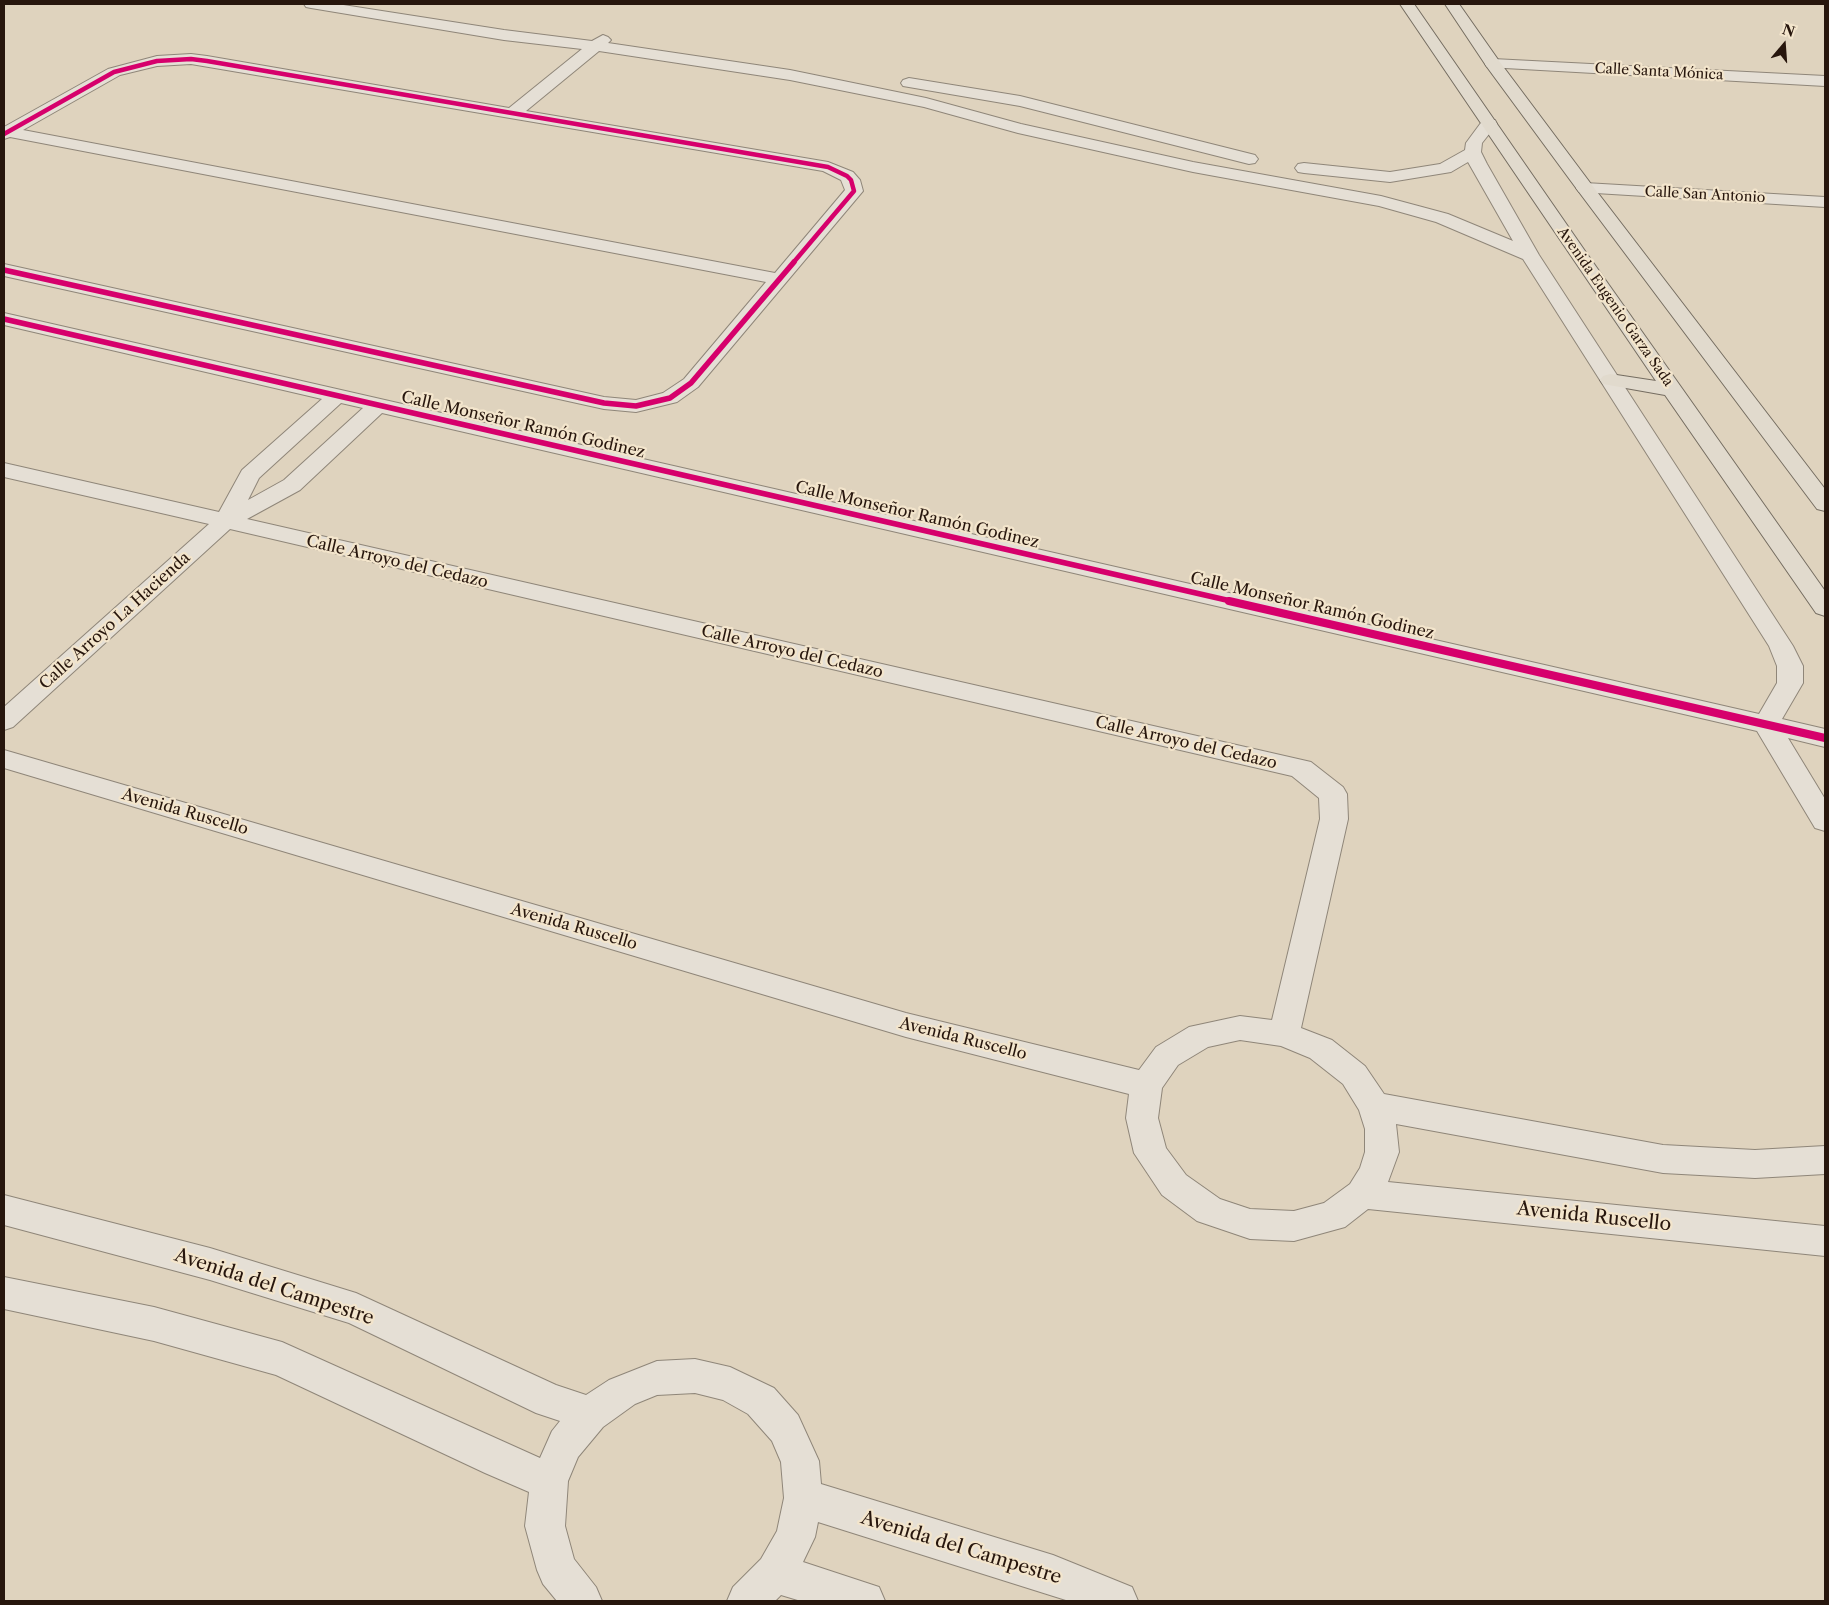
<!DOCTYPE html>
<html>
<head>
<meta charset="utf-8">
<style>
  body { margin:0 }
  #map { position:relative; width:1829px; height:1605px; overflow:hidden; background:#dfd3be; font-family:"Libre Caslon Text",serif }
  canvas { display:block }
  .frame { position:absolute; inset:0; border:5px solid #27160d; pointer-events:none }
  .north { position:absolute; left:1759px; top:20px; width:50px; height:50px; -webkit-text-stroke:4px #f3e5cc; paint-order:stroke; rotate:18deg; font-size:14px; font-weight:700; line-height:20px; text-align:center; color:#27160d }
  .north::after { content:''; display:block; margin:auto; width:18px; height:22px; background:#27160d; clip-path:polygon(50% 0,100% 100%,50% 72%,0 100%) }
</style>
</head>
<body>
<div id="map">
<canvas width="1829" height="1605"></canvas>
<div class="frame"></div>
<div class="north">N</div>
</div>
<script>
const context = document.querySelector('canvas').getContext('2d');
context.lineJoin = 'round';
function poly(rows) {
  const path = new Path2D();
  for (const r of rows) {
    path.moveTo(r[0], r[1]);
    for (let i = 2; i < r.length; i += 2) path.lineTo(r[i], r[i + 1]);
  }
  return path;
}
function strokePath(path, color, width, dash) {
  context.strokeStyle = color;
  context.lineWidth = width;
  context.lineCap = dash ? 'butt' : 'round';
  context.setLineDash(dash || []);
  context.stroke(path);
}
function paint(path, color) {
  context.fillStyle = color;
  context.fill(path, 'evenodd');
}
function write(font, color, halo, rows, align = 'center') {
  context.font = font + ' "Libre Caslon Text",serif';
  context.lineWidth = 4.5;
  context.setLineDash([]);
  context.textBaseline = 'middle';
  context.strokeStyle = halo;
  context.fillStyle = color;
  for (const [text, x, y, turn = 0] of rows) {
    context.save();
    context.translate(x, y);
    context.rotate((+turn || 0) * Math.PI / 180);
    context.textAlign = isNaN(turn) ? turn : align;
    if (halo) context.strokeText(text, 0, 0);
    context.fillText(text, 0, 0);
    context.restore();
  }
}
const minor = poly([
  [304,4,337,4,504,30,592,41,603,35,608,37,611,40,608,43,790,70,926,98,1021,124,1193,162,1381,196,1448,214,1513,241,1468,162,1451,172,1390,182,1304,173,1298,172,1295,168,1298,164,1304,163,1390,172,1440,164,1465,150,1466,143,1483,120,1495,120,1497,124,1482,143,1481,152,1487,164,1539,255,1793,646,1803,666,1803,683,1782,719,1825,729,1825,747,1788,738,1825,799,1825,831,1815,828,1757,731,382,413,300,490,247,519,1311,762,1343,787,1347,794,1348,819,1301,1028,1332,1040,1365,1066,1384,1094,1663,1145,1755,1150,1825,1146,1825,1174,1755,1178,1663,1173,1396,1124,1399,1152,1388,1182,1825,1226,1825,1256,1368,1209,1345,1227,1294,1241,1250,1239,1197,1221,1162,1195,1134,1153,1126,1118,1129,1094,906,1037,4,768,4,750,906,1013,1139,1070,1156,1047,1189,1027,1240,1016,1272,1020,1320,819,1319,798,1292,776,230,529,13,727,4,730,4,707,209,524,4,477,4,463,219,512,242,470,322,399,4,325,4,313,1759,714,1777,683,1777,666,1769,646,1523,259,1436,222,1379,206,1193,172,1018,133,924,107,790,80,599,51,526,111,828,162,853,172,860,180,863,191,698,387,677,402,636,412,604,409,4,276,4,264,604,397,636,400,663,393,684,379,766,282,10,137,4,139,4,127,108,69,157,56,191,54,207,56,509,108,582,49,504,40,311,8,306,7,304,4],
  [191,64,823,171,841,180,845,190,775,273,23,130,120,75,157,66,191,64],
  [341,403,363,408,284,480,248,500,259,478,341,403],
  [1240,1040,1281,1046,1310,1058,1343,1084,1359,1110,1365,1129,1365,1152,1360,1168,1350,1184,1324,1203,1294,1211,1250,1209,1220,1199,1186,1175,1166,1148,1158,1118,1162,1088,1178,1065,1208,1047,1240,1040],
  [1493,59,1825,76,1825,86,1487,67,1485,64,1487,61,1493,59],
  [909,78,1020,96,1255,155,1258,159,1255,163,1249,164,1020,106,903,86,901,83,903,80,909,78],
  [1585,183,1825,197,1825,207,1579,192,1576,188,1579,184,1585,183],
  [4,1195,210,1248,356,1293,556,1385,586,1395,609,1380,657,1361,695,1359,730,1367,774,1388,798,1415,819,1461,821,1484,1053,1555,1132,1587,1138,1601,1069,1601,818,1522,815,1537,803,1562,879,1587,885,1601,801,1601,781,1595,775,1601,727,1601,733,1587,761,1559,777,1531,784,1498,781,1462,772,1441,748,1414,723,1400,695,1393,657,1395,635,1404,603,1427,578,1457,568,1481,565,1526,574,1559,596,1587,602,1601,557,1601,543,1584,537,1570,525,1526,529,1492,485,1473,276,1375,154,1341,4,1309,4,1277,154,1307,282,1342,540,1458,552,1431,560,1421,536,1413,349,1323,210,1280,4,1225,4,1195]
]);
const major = poly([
  [1400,4,1414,4,1585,251,1825,591,1825,616,1816,613,1665,395,1603,384,1600,380,1603,376,1610,374,1656,381,1400,4],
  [1445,4,1459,4,1499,61,1591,184,1825,489,1825,511,1817,509,1579,192,1487,67,1445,4]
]);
strokePath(minor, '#8f8679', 2);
strokePath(major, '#756d61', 2);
paint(minor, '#e5dfd5');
paint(major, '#e1dacd');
strokePath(poly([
  [4,134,114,72,157,61,191,59,207,61,828,167,847,176,851,180,854,191,793,263]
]), '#d6006c', 4.5);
strokePath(poly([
  [4,270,604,403,636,406,670,398,691,383,794,262],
  [4,319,1235,602]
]), '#d6006c', 5.5);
strokePath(poly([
  [1229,601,1825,738]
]), '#d6006c', 8);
write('14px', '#27160d', '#f3e5cc', [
  ["Calle Santa Mónica",1659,72,3],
  ["Calle San Antonio",1705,195,3],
  ["Avenida Eugenio Garza Sada",1615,307,55]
]);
write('16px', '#27160d', '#f3e5cc', [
  ["Calle Monseñor Ramón Godinez",523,425,13],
  ["Calle Monseñor Ramón Godinez",917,515,13],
  ["Calle Arroyo del Cedazo",397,562,13],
  ["Calle Monseñor Ramón Godinez",1312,606,13],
  ["Calle Arroyo La Hacienda",115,621,-42],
  ["Calle Arroyo del Cedazo",792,652,13],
  ["Calle Arroyo del Cedazo",1186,743,13],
  ["Avenida Ruscello",185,812,16],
  ["Avenida Ruscello",574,927,16],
  ["Avenida Ruscello",963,1039,14]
]);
write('19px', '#27160d', '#f3e5cc', [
  ["Avenida Ruscello",1594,1217,6],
  ["Avenida del Campestre",274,1287,18],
  ["Avenida del Campestre",961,1548,17]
]);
</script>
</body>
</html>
